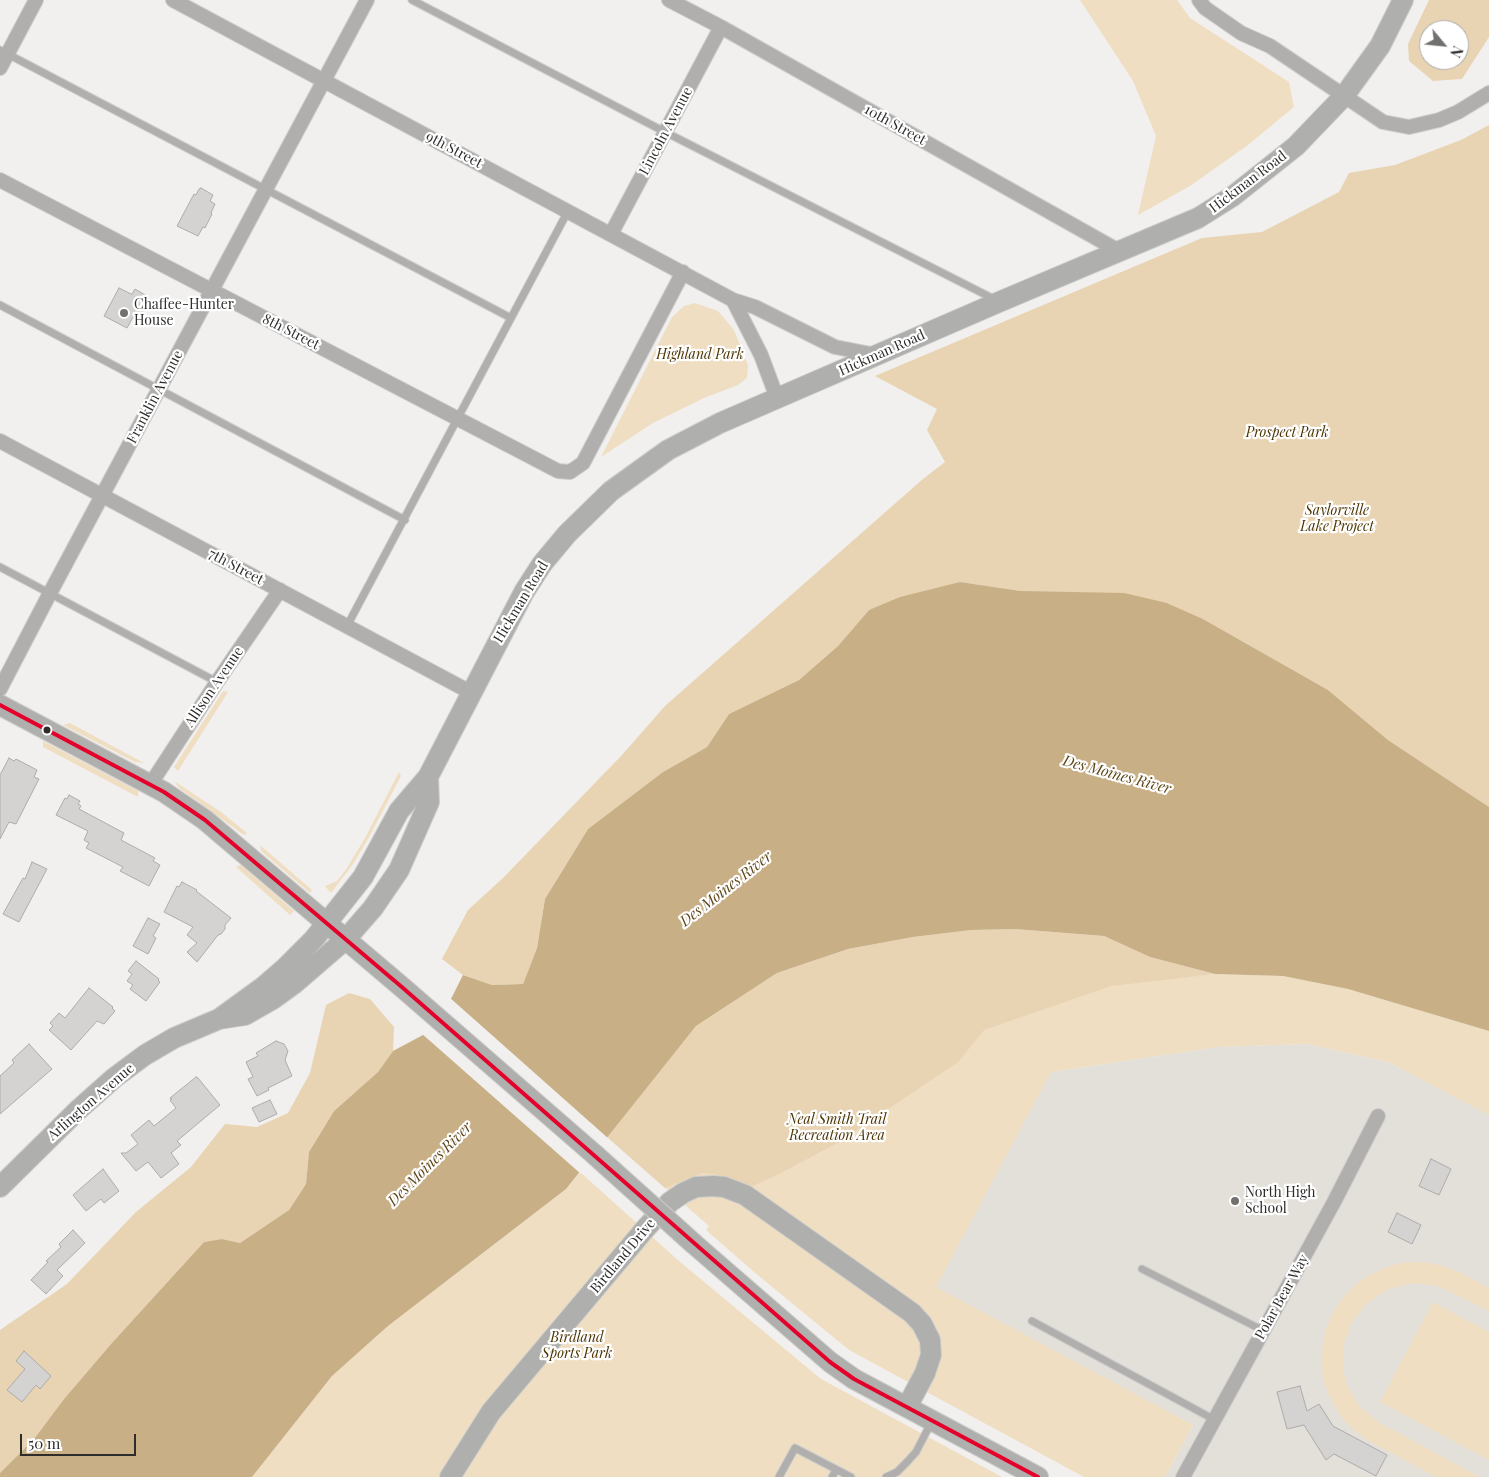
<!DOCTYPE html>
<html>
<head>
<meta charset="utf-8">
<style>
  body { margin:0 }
  #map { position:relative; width:1489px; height:1477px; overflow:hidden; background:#f1f0ee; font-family:"Playfair Display",serif }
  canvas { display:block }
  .north { position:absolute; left:1419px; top:20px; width:50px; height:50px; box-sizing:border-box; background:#fff; border:1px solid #ababab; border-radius:50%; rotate:118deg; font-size:14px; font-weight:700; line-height:20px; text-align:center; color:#2e2d2c }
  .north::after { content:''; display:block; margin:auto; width:18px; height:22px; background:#727170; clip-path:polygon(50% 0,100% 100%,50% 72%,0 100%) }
  .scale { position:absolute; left:20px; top:1434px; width:116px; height:22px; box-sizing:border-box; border:2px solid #2e2d2c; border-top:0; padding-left:6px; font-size:15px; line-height:18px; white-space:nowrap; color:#2e2d2c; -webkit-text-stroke:4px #fff; paint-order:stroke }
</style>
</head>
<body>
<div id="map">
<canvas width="1489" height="1477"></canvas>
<div class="north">N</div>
<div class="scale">50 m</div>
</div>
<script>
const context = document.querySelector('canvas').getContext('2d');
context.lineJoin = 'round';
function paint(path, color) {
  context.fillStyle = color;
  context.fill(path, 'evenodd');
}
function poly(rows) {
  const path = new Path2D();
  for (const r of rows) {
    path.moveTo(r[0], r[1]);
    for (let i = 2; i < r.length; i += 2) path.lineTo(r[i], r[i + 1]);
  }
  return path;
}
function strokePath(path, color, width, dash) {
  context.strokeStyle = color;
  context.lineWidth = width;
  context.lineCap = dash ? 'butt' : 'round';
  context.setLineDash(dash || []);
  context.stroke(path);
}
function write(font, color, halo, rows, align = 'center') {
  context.font = font + ' "Playfair Display",serif';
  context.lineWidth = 4.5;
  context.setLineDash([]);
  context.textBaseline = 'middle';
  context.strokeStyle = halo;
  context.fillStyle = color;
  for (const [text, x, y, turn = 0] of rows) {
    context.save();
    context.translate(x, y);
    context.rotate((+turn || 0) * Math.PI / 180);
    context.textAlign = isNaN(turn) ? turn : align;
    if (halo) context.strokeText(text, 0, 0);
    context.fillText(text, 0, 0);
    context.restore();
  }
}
paint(poly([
  [1307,1044,1388,1062,1489,1115,1489,1477,1165,1477,1193,1425,935,1287,1051,1072,1218,1047]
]), '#e3e0da');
paint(poly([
  [1080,0,1177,0,1190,18,1289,82,1294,107,1248,145,1190,186,1138,215,1156,136,1133,81],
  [695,303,718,311,734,330,748,365,747,378,738,385,704,398,653,423,601,457,672,317,684,306],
  [223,691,228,692,178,771,174,767],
  [70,723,144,763,135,762,63,725],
  [43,741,138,791,138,797,43,747],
  [399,772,401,776,368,839,353,864,331,893,325,886,337,881,347,868,365,838],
  [174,781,221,812,247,833,244,835,241,833,179,788],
  [260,845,312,890,310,893,261,851],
  [241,865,294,911,290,915,236,867],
  [1215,974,1283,976,1348,989,1489,1031,1489,1115,1388,1062,1307,1044,1218,1047,1051,1072,936,1287,1193,1425,1165,1477,1084,1477,849,1350,754,1272,706,1230,709,1226,607,1137,696,1026],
  [580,1172,679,1261,821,1379,1002,1477,252,1477,332,1376,388,1326,566,1189],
  [1412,1262,1428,1263,1444,1266,1459,1272,1489,1288,1489,1311,1438,1286,1413,1283,1388,1289,1367,1303,1351,1323,1343,1347,1344,1373,1347,1385,1360,1407,1380,1423,1480,1477,1436,1477,1369,1441,1356,1432,1344,1421,1335,1407,1328,1393,1323,1377,1321,1361,1323,1344,1326,1328,1333,1313,1342,1299,1353,1287,1366,1277,1380,1270,1396,1264],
  [1433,1302,1489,1332,1489,1460,1380,1402]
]), '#efdec2');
paint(poly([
  [1429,0,1489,0,1489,37,1462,79,1433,81,1409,61,1408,44],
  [1429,30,1459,30,1459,60,1429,60],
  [1489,125,1489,807,1388,740,1328,690,1203,619,1167,603,1021,591,960,582,869,610,838,646,799,680,729,714,707,747,663,772,588,829,545,899,537,948,523,984,492,985,463,975,442,959,468,910,503,878,622,755,665,706,923,479,945,462,927,430,937,409,875,376,1202,238,1262,232,1339,192,1349,173,1395,165,1461,140],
  [1015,929,1104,936,1150,957,1215,974,1111,986,984,1030,958,1062,839,1142,779,1174,753,1186,733,1181,721,1175,702,1173,665,1188,607,1137,696,1026,777,973,848,949,913,937,971,930],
  [349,993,370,999,394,1027,393,1051,378,1072,334,1111,309,1152,306,1184,289,1210,240,1243,222,1239,204,1242,111,1344,64,1399,34,1439,0,1473,0,1330,67,1284,136,1212,191,1167,225,1124,257,1127,288,1113,310,1073,326,1005]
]), '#e8d3b2');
paint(poly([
  [960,582,1021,591,1124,593,1167,603,1203,619,1328,690,1388,740,1489,807,1489,1031,1348,989,1283,976,1215,974,1150,957,1104,936,1015,929,971,930,913,937,848,949,777,973,696,1026,566,1189,388,1326,332,1376,252,1477,0,1477,0,1473,34,1439,64,1399,111,1344,204,1242,222,1239,240,1243,289,1210,306,1184,309,1152,334,1111,378,1072,393,1051,423,1035,452,997,463,975,492,985,523,984,537,948,545,899,588,829,663,772,707,747,729,714,799,680,838,646,869,610,900,597]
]), '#c8af86');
paint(poly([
  [449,997,609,1139,581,1174,421,1033]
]), '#f1f0ee');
const building = poly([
  [201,188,213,195,210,201,215,204,211,213,212,214,205,228,203,227,198,236,177,226,194,194,196,195,199,189,201,188],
  [119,288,131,294,132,294,135,289,147,296,141,308,144,309,139,320,133,317,127,328,104,316,119,288],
  [9,758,14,761,16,759,37,770,34,777,39,779,16,824,9,822,0,839,0,775,9,758],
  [69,795,80,801,78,804,81,806,79,809,124,833,121,840,155,858,153,861,160,865,149,886,120,871,123,867,86,848,89,843,84,840,88,831,56,815,65,798,67,799,69,795],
  [32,862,47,869,19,922,3,914,23,878,25,879,32,862],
  [182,882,197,890,196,891,231,918,225,925,225,929,221,934,218,935,197,962,187,952,197,943,187,935,193,927,164,912,177,886,179,887,182,882],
  [148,918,160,924,153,936,156,938,148,954,133,946,148,918],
  [136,961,159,979,158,980,160,982,146,1001,130,989,133,985,127,981,132,974,128,971,136,961],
  [89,988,113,1007,112,1008,115,1011,104,1024,97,1021,71,1050,49,1030,53,1026,50,1023,59,1013,65,1018,89,988],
  [276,1041,284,1044,288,1051,285,1060,292,1076,268,1088,269,1090,257,1096,248,1079,253,1077,246,1062,258,1056,256,1053,276,1041],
  [29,1044,52,1069,0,1114,0,1076,14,1063,12,1060,29,1044],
  [196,1077,198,1078,220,1105,177,1141,181,1145,171,1153,179,1164,161,1178,148,1162,136,1171,121,1153,126,1153,138,1144,131,1135,149,1120,154,1126,176,1108,170,1100,172,1099,170,1098,196,1077],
  [270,1100,277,1114,259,1122,252,1108,270,1100],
  [1431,1159,1451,1169,1439,1195,1419,1186,1431,1159],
  [103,1169,119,1191,104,1203,101,1199,86,1211,73,1195,103,1169],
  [1397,1213,1421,1225,1412,1244,1388,1232,1397,1213],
  [73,1230,85,1243,57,1270,63,1276,46,1294,31,1280,48,1262,46,1261,61,1247,59,1244,73,1230],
  [24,1351,51,1376,40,1389,36,1385,22,1402,7,1390,25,1369,16,1361,24,1351],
  [1300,1386,1307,1411,1319,1404,1333,1426,1387,1455,1376,1476,1334,1454,1326,1460,1304,1425,1287,1429,1277,1392,1300,1386]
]);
paint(building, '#d4d3d2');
strokePath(building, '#adacab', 1);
const lane = poly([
  [412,0,665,132,994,299],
  [0,50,511,318],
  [0,305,405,520],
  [0,567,217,682],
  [347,626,568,211],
  [1142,1269,1264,1331],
  [1032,1321,1215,1420],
  [779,1477,795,1448,851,1477],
  [832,1477,836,1470],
  [886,1477,897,1472,907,1462,916,1452,932,1421]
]);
const street = poly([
  [173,0,733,300,755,307,835,347,876,355],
  [669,0,721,27,1119,251],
  [1199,0,1205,8,1241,33,1270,46,1383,122,1409,127,1439,120,1458,112,1489,93],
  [0,68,36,0],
  [0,180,558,471,570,472,583,463,683,272],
  [611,234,721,27],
  [733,300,761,355,777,398],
  [0,441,472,693],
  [0,689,50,593,367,0],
  [150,785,217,682,280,590],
  [1183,1477,1334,1202,1378,1116]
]);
const secondary = poly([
  [0,705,164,792,205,820,403,988,594,1154],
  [219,1019,263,987,285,968,314,939,363,877,399,811,428,777,524,592,542,564,567,534,611,491,668,450,720,423,999,302,1198,218,1233,196,1296,146,1344,96,1380,46,1403,0],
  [0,1187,78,1110,114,1078,145,1055,174,1038,219,1019,245,1015,273,999,295,983,346,939,373,908,399,870,429,802,428,777],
  [694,1244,830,1362,854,1379,1038,1477],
  [450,1477,491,1412,645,1229,670,1202,683,1193,696,1187,713,1186,724,1187,745,1195,912,1313,922,1324,930,1340,931,1355,925,1373,907,1407]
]);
strokePath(lane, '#cdcdcc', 9);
strokePath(street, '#cdcdcc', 16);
strokePath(secondary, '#cdcdcc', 22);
strokePath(lane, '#b0afae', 7);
strokePath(street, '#b0afae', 14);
strokePath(secondary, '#afafad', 20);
const secondaryBridge = poly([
  [594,1154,694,1244]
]);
strokePath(secondaryBridge, '#cdcdcc', 22, []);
strokePath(secondaryBridge, '#afafad', 20);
strokePath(poly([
  [0,705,164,792,205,820,403,988,830,1362,854,1379,1038,1477]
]), '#e4002b', 4);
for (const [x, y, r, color] of [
  [124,313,5,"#727170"],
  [47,730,4.5,"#2e2d2c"],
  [1235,1201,5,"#727170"]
]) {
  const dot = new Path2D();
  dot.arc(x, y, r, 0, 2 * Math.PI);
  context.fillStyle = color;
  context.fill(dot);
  strokePath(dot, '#fff', 2);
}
write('14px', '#2e2d2c', '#fff', [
  ["10th Street",895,125,29],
  ["Lincoln Avenue",666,131,-62],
  ["9th Street",454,150,28],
  ["Hickman Road",1248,182,-37],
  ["8th Street",291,332,27],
  ["Hickman Road",882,353,-24],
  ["Franklin Avenue",155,397,-62],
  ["7th Street",236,567,28],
  ["Hickman Road",521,602,-59],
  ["Allison Avenue",214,687,-56],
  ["Arlington Avenue",91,1102,-41],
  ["Birdland Drive",623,1256,-50],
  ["Polar Bear Way",1282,1297,-61]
]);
write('14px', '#2e2d2c', '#fff', [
  ["Chaffee-Hunter",134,305],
  ["House",134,321],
  ["North High",1245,1193],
  ["School",1245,1209]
], 'left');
write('italic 14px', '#4d3503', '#fff', [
  ["Highland Park",700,355],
  ["Prospect Park",1287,433],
  ["Saylorville",1337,511],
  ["Lake Project",1337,527],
  ["Neal Smith Trail",837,1120],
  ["Recreation Area",837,1136],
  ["Birdland",577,1338],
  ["Sports Park",577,1354]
]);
write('italic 15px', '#5e4517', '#fff', [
  ["Des Moines River",1117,775,15],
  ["Des Moines River",726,889,-38],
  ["Des Moines River",430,1164,-45]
]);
</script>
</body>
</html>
